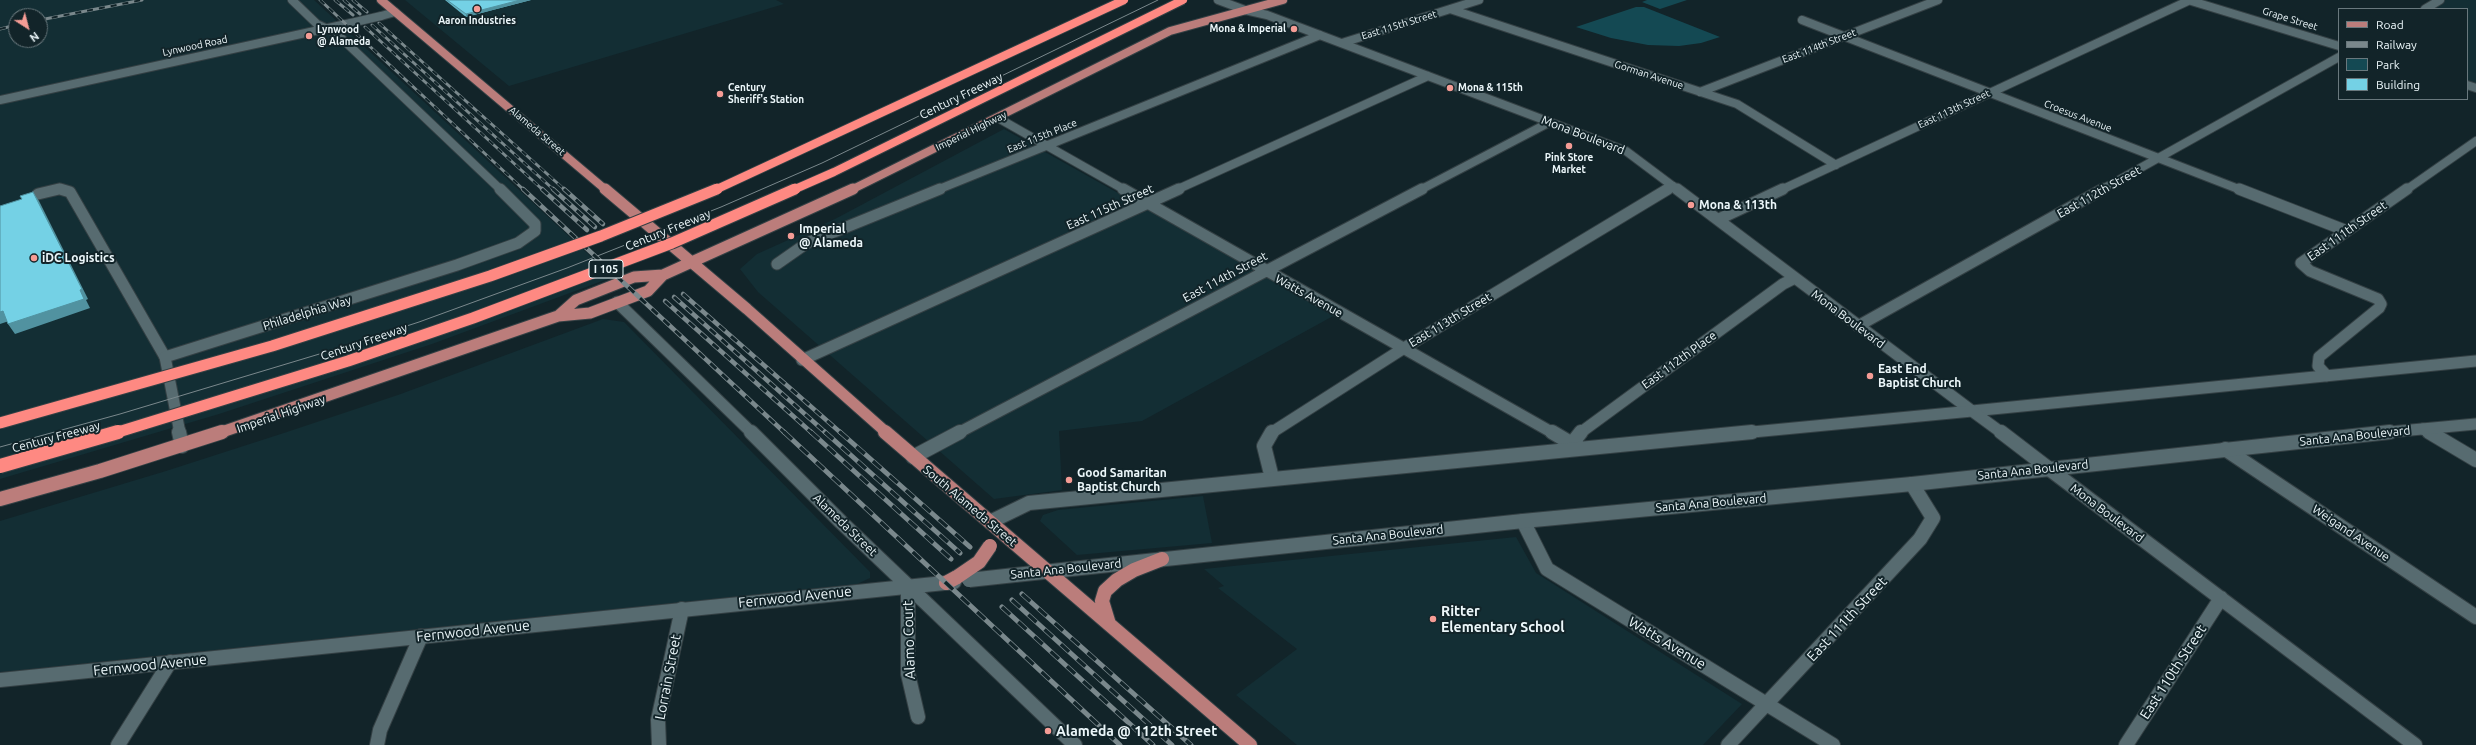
<!DOCTYPE html>
<html>
<head>
<meta charset="utf-8">
<style>
  body { margin:0 }
  #map { position:relative; width:2476px; height:745px; overflow:hidden; background:#122429; font-family:Ubuntu,sans-serif }
  canvas { display:block }
  .legend { position:absolute; left:2338px; top:8px; width:130px; height:92px; box-sizing:border-box; background:#122429; border:1px solid #69787d; margin:0; padding:5px 7px; list-style:none; font-size:12px; color:#ecf7fa }
  .legend li { display:flex; align-items:center; gap:8px; height:20px }
  .legend b { width:20px; border:1px solid #69787d }
  .north { position:absolute; left:8px; top:8px; width:40px; height:40px; box-sizing:border-box; background:#122429; border:1px solid #69787d; border-radius:50%; rotate:144deg; font-size:11px; font-weight:700; line-height:16px; text-align:center; color:#ecf7fa }
  .north::after { content:''; display:block; margin:auto; width:14px; height:18px; background:#f59c95; clip-path:polygon(50% 0,100% 100%,50% 72%,0 100%) }
</style>
</head>
<body>
<div id="map">
<canvas width="2476" height="745"></canvas>
<ul class="legend">
<li><b style="height:5px;background:#bb7d7b"></b>Road</li>
<li><b style="height:5px;background:#7a888c"></b>Railway</li>
<li><b style="height:11px;background:#144953"></b>Park</li>
<li><b style="height:11px;background:#74d1e5"></b>Building</li>
</ul>
<div class="north">N</div>
</div>
<script>
const context = document.querySelector('canvas').getContext('2d');
context.lineJoin = 'round';
function paint(path, color) {
  context.fillStyle = color;
  context.fill(path, 'evenodd');
}
function poly(rows) {
  const path = new Path2D();
  for (const r of rows) {
    path.moveTo(r[0], r[1]);
    for (let i = 2; i < r.length; i += 2) path.lineTo(r[i], r[i + 1]);
  }
  return path;
}
function strokePath(path, color, width, dash) {
  context.strokeStyle = color;
  context.lineWidth = width;
  context.lineCap = dash ? 'butt' : 'round';
  context.setLineDash(dash || []);
  context.stroke(path);
}
function write(font, color, halo, rows, align = 'center') {
  context.font = font + ' Ubuntu,sans-serif';
  context.lineWidth = 4;
  context.setLineDash([]);
  context.textBaseline = 'middle';
  context.strokeStyle = halo;
  context.fillStyle = color;
  for (const [text, x, y, turn = 0] of rows) {
    context.save();
    context.translate(x, y);
    context.rotate((+turn || 0) * Math.PI / 180);
    context.textAlign = isNaN(turn) ? turn : align;
    if (halo) context.strokeText(text, 0, 0);
    context.fillText(text, 0, 0);
    context.restore();
  }
}
paint(poly([
  [0,0,314,0,613,277,432,344,219,414,0,479],
  [16,16,40,16,40,40,16,40],
  [405,0,776,0,784,4,509,86],
  [2443,0,2476,0,2476,87,2467,84,2467,9,2427,9],
  [1004,129,1335,315,1142,421,1059,431,1062,490,994,499,758,292,740,269,757,254,835,219],
  [603,319,624,322,870,572,870,578,857,584,0,672,0,521,166,471,287,432,398,395],
  [1203,496,1212,543,1077,555,1040,521,1043,515,1058,510],
  [1516,537,1536,573,1742,704,1703,745,1297,745,1236,695,1297,649,1218,588,1224,586,1204,569]
]), '#132e34');
paint(poly([
  [1647,0,1687,0,1660,9,1642,2],
  [1636,7,1644,7,1720,37,1701,43,1679,46,1648,45,1611,38,1576,27]
]), '#144953');
const minorFar2 = poly([
  [2188,0,2339,46],
  [1450,9,1737,104,1836,165],
  [2425,9,2440,0],
  [1245,10,1267,15,1626,151,1678,190],
  [381,16,395,12],
  [1802,20,2241,190],
  [1342,43,1479,0],
  [2467,85,2476,88],
  [1700,92,1938,0],
  [0,100,351,23],
  [998,118,1125,190],
  [55,190,64,190],
  [937,190,1320,35],
  [1176,190,1428,76],
  [1420,190,1550,122],
  [1666,190,1673,186],
  [1781,190,2190,0],
  [2101,190,2339,57],
  [2406,190,2476,141]
]);
const minorFar1 = poly([
  [60,189,70,192,165,357],
  [1123,189,1553,433],
  [1677,189,1972,411,2476,361],
  [2239,189,2347,231],
  [38,194,59,189],
  [1719,219,1783,189],
  [777,264,807,243,940,189],
  [1858,326,2103,189],
  [802,360,1179,189],
  [2327,376,2318,366,2319,357,2379,308,2381,304,2378,299,2310,271,2301,263,2407,189],
  [2423,429,2431,433],
  [958,433,1422,189],
  [1271,433,1404,348,1668,189],
  [1580,433,1783,284,1795,278]
]);
const minor = poly([
  [1552,432,1579,448],
  [2429,432,2476,460],
  [1579,448,1574,441,1581,432],
  [2225,449,2476,617],
  [913,457,960,432],
  [2048,468,2415,745],
  [1272,478,1264,446,1272,432],
  [1523,521,1547,569,1833,745],
  [908,587,908,674,918,717],
  [377,745,380,730,421,636],
  [659,745,658,720,682,609],
  [1728,745,1920,539,1933,518,1912,484],
  [2126,745,2221,598]
]);
const tertiaryFar2 = poly([
  [292,0,317,24,336,33,501,190],
  [1218,0,1245,10]
]);
const tertiaryFar1 = poly([
  [617,302,752,433],
  [180,433,165,357,457,265,518,243,535,231,535,224,500,189],
  [1742,433,1972,411,2002,433],
  [2379,433,2476,424]
]);
const tertiary = poly([
  [179,432,182,446],
  [751,432,841,522,1075,745],
  [2001,432,2048,468],
  [990,522,1029,503,1752,432],
  [1015,575,1523,521,1912,484,2390,432],
  [0,680,954,582],
  [118,745,170,662]
]);
const primaryFar2 = poly([
  [381,0,606,190],
  [851,190,1170,31,1283,0]
]);
const primaryFar1 = poly([
  [605,189,747,309,887,433],
  [558,316,576,300,634,277,663,275,853,189],
  [219,433,558,316,590,313,648,291,663,275]
]);
const primary = poly([
  [885,432,1250,745],
  [0,499,100,471,222,432],
  [946,583,957,577],
  [1109,624,1102,601,1105,591,1117,580,1134,570,1162,559]
]);
strokePath(minorFar2, '#344044', 10);
strokePath(minorFar1, '#344044', 13);
strokePath(minor, '#344044', 16);
strokePath(tertiaryFar2, '#344044', 10);
strokePath(tertiaryFar1, '#344044', 13);
strokePath(tertiary, '#344044', 16);
strokePath(primaryFar2, '#344044', 10);
strokePath(primaryFar1, '#344044', 13);
strokePath(primary, '#344044', 16);
strokePath(minorFar2, '#576b70', 8);
strokePath(minorFar1, '#576b70', 11);
strokePath(minor, '#576b70', 14);
strokePath(tertiaryFar2, '#576b70', 8);
strokePath(tertiaryFar1, '#576b70', 11);
strokePath(tertiary, '#576b70', 14);
strokePath(primaryFar2, '#bb7d7b', 8);
strokePath(primaryFar1, '#bb7d7b', 11);
strokePath(primary, '#bb7d7b', 14);
strokePath(poly([
  [0,447,120,414,336,349,419,322,567,268,721,207,822,163,1158,0]
]), '#7a888c', 1);
const railFar2 = poly([
  [320,0,524,190],
  [335,0,353,15],
  [344,0,360,14],
  [353,0,367,12],
  [40,20,142,0],
  [379,23,565,190],
  [372,25,554,190],
  [365,27,543,190],
  [0,29,16,25]
]);
const railFar1 = poly([
  [523,189,785,433],
  [542,189,587,230],
  [553,189,595,227],
  [564,189,603,224],
  [683,294,841,433],
  [674,297,826,433],
  [665,301,812,433]
]);
const rail = poly([
  [784,432,1120,745],
  [811,432,951,559],
  [825,432,960,553],
  [840,432,970,547],
  [1022,594,1191,745],
  [1012,600,1172,745],
  [1002,607,1153,745]
]);
strokePath(railFar2, '#7a888c', 3);
strokePath(railFar1, '#7a888c', 4.5);
strokePath(rail, '#7a888c', 5);
strokePath(railFar2, '#122429', 2, [6]);
strokePath(railFar1, '#122429', 3, [8]);
strokePath(rail, '#122429', 3.5, [11]);
const minorBridge = poly([
  [351,23,381,16]
]);
const tertiaryBridge = poly([
  [969,580,1015,575]
]);
const primaryBridge = poly([
  [957,577,979,562,990,546]
]);
const motorwayBridgeFar2 = poly([
  [715,190,1124,0],
  [793,190,834,172,1183,0]
]);
const motorwayBridgeFar1 = poly([
  [0,423,272,346,490,276,601,236,717,189],
  [115,433,348,361,473,318,672,243,795,189]
]);
const motorwayBridge = poly([
  [0,466,118,432]
]);
strokePath(minorBridge, '#344044', 10, []);
strokePath(tertiaryBridge, '#344044', 16, []);
strokePath(primaryBridge, '#344044', 16, []);
strokePath(motorwayBridgeFar2, '#344044', 10, []);
strokePath(motorwayBridgeFar1, '#344044', 13, []);
strokePath(motorwayBridge, '#344044', 16, []);
strokePath(minorBridge, '#576b70', 8);
strokePath(tertiaryBridge, '#576b70', 14);
strokePath(primaryBridge, '#bb7d7b', 14);
strokePath(motorwayBridgeFar2, '#fe8982', 8);
strokePath(motorwayBridgeFar1, '#fe8982', 11);
strokePath(motorwayBridge, '#fe8982', 14);
paint(poly([
  [445,0,531,0,466,17]
]), '#64b4c5');
paint(poly([
  [520,0,531,0,466,17,466,14],
  [33,192,39,201,88,299,86,300,90,308,15,334,8,324],
  [3,311,9,321,0,324,0,312]
]), '#5192a0');
const building = poly([
  [447,0,520,0,466,14,447,0],
  [33,192,82,289,80,290,84,299,8,324,3,311,0,312,0,206,22,199,20,196,33,192]
]);
paint(building, '#74d1e5');
strokePath(building, '#5192a0', 1);
for (const [x, y, r, color] of [
  [477,9,4,"#f59c95"],
  [1294,29,4,"#f59c95"],
  [309,36,4,"#f59c95"],
  [1450,88,4,"#f59c95"],
  [720,94,4,"#f59c95"],
  [1569,146,4,"#f59c95"],
  [1691,205,4,"#f59c95"],
  [791,236,4,"#f59c95"],
  [34,258,4,"#f59c95"],
  [1870,376,4,"#f59c95"],
  [1069,480,4,"#f59c95"],
  [1433,619,4,"#f59c95"],
  [1048,731,4,"#f59c95"]
]) {
  const dot = new Path2D();
  dot.arc(x, y, r, 0, 2 * Math.PI);
  context.fillStyle = color;
  context.fill(dot);
  strokePath(dot, '#122429', 1.5);
}
write('10px', '#ecf7fa', '#122429', [
  ["Grape Street",2290,19,17],
  ["East 115th Street",1399,25,-17],
  ["Lynwood Road",195,46,-12],
  ["East 114th Street",1819,46,-21],
  ["Gorman Avenue",1649,75,18],
  ["East 113th Street",1954,109,-25],
  ["Croesus Avenue",2078,116,21],
  ["Alameda Street",537,131,40],
  ["Imperial Highway",971,131,-26],
  ["East 115th Place",1042,136,-22]
]);
write('bold 10px', '#ecf7fa', '#122429', [
  ["Aaron Industries",477,21,"center"],
  ["Mona & Imperial",1286,29,"right"],
  ["Lynwood",317,30],
  ["@ Alameda",317,42],
  ["Century",728,88],
  ["Sheriff's Station",728,100],
  ["Mona & 115th",1458,88],
  ["Pink Store",1569,158,"center"],
  ["Market",1569,170,"center"]
], 'left');
for (const [x, y, w] of [
  [606,269,34]
]) {
  const box = new Path2D();
  box.roundRect(x - w / 2, y - 9, w, 18, 3);
  context.fillStyle = '#122429';
  context.fill(box);
  strokePath(box, '#ecf7fa', 1);
}
write('bold 11px', '#ecf7fa', null, [
  ["I 105",606,269]
]);
write('12px', '#ecf7fa', '#122429', [
  ["Century Freeway",961,96,-26],
  ["Mona Boulevard",1583,135,21],
  ["East 112th Street",2099,192,-29],
  ["East 115th Street",1110,207,-24],
  ["Century Freeway",668,230,-22],
  ["East 111th Street",2347,231,-35],
  ["East 114th Street",1225,277,-28],
  ["Watts Avenue",1309,296,29],
  ["Philadelphia Way",307,313,-17],
  ["Mona Boulevard",1848,319,37],
  ["East 113th Street",1450,320,-31],
  ["Century Freeway",364,342,-19],
  ["East 112th Place",1679,360,-36],
  ["Imperial Highway",281,414,-19],
  ["Santa Ana Boulevard",2355,436,-6],
  ["Century Freeway",56,437,-15],
  ["Santa Ana Boulevard",2033,470,-6],
  ["Santa Ana Boulevard",1711,503,-5],
  ["South Alameda Street",970,506,40],
  ["Mona Boulevard",2107,513,37],
  ["Alameda Street",845,525,44],
  ["Weigand Avenue",2351,533,34],
  ["Santa Ana Boulevard",1388,535,-6],
  ["Santa Ana Boulevard",1066,569,-6]
]);
write('bold 12px', '#ecf7fa', '#122429', [
  ["Mona & 113th",1699,205],
  ["Imperial",799,229],
  ["@ Alameda",799,243],
  ["iDC Logistics",42,258],
  ["East End",1878,369],
  ["Baptist Church",1878,383],
  ["Good Samaritan",1077,473],
  ["Baptist Church",1077,487]
], 'left');
write('14px', '#ecf7fa', '#122429', [
  ["Fernwood Avenue",795,597,-6],
  ["East 111th Street",1847,619,-47],
  ["Fernwood Avenue",473,631,-6],
  ["Alamo Court",909,640,-92],
  ["Watts Avenue",1667,643,31],
  ["Fernwood Avenue",150,665,-6],
  ["East 110th Street",2173,672,-57],
  ["Lorrain Street",668,677,-79]
]);
write('bold 14px', '#ecf7fa', '#122429', [
  ["Ritter",1441,611],
  ["Elementary School",1441,627],
  ["Alameda @ 112th Street",1056,731]
], 'left');
</script>
</body>
</html>
